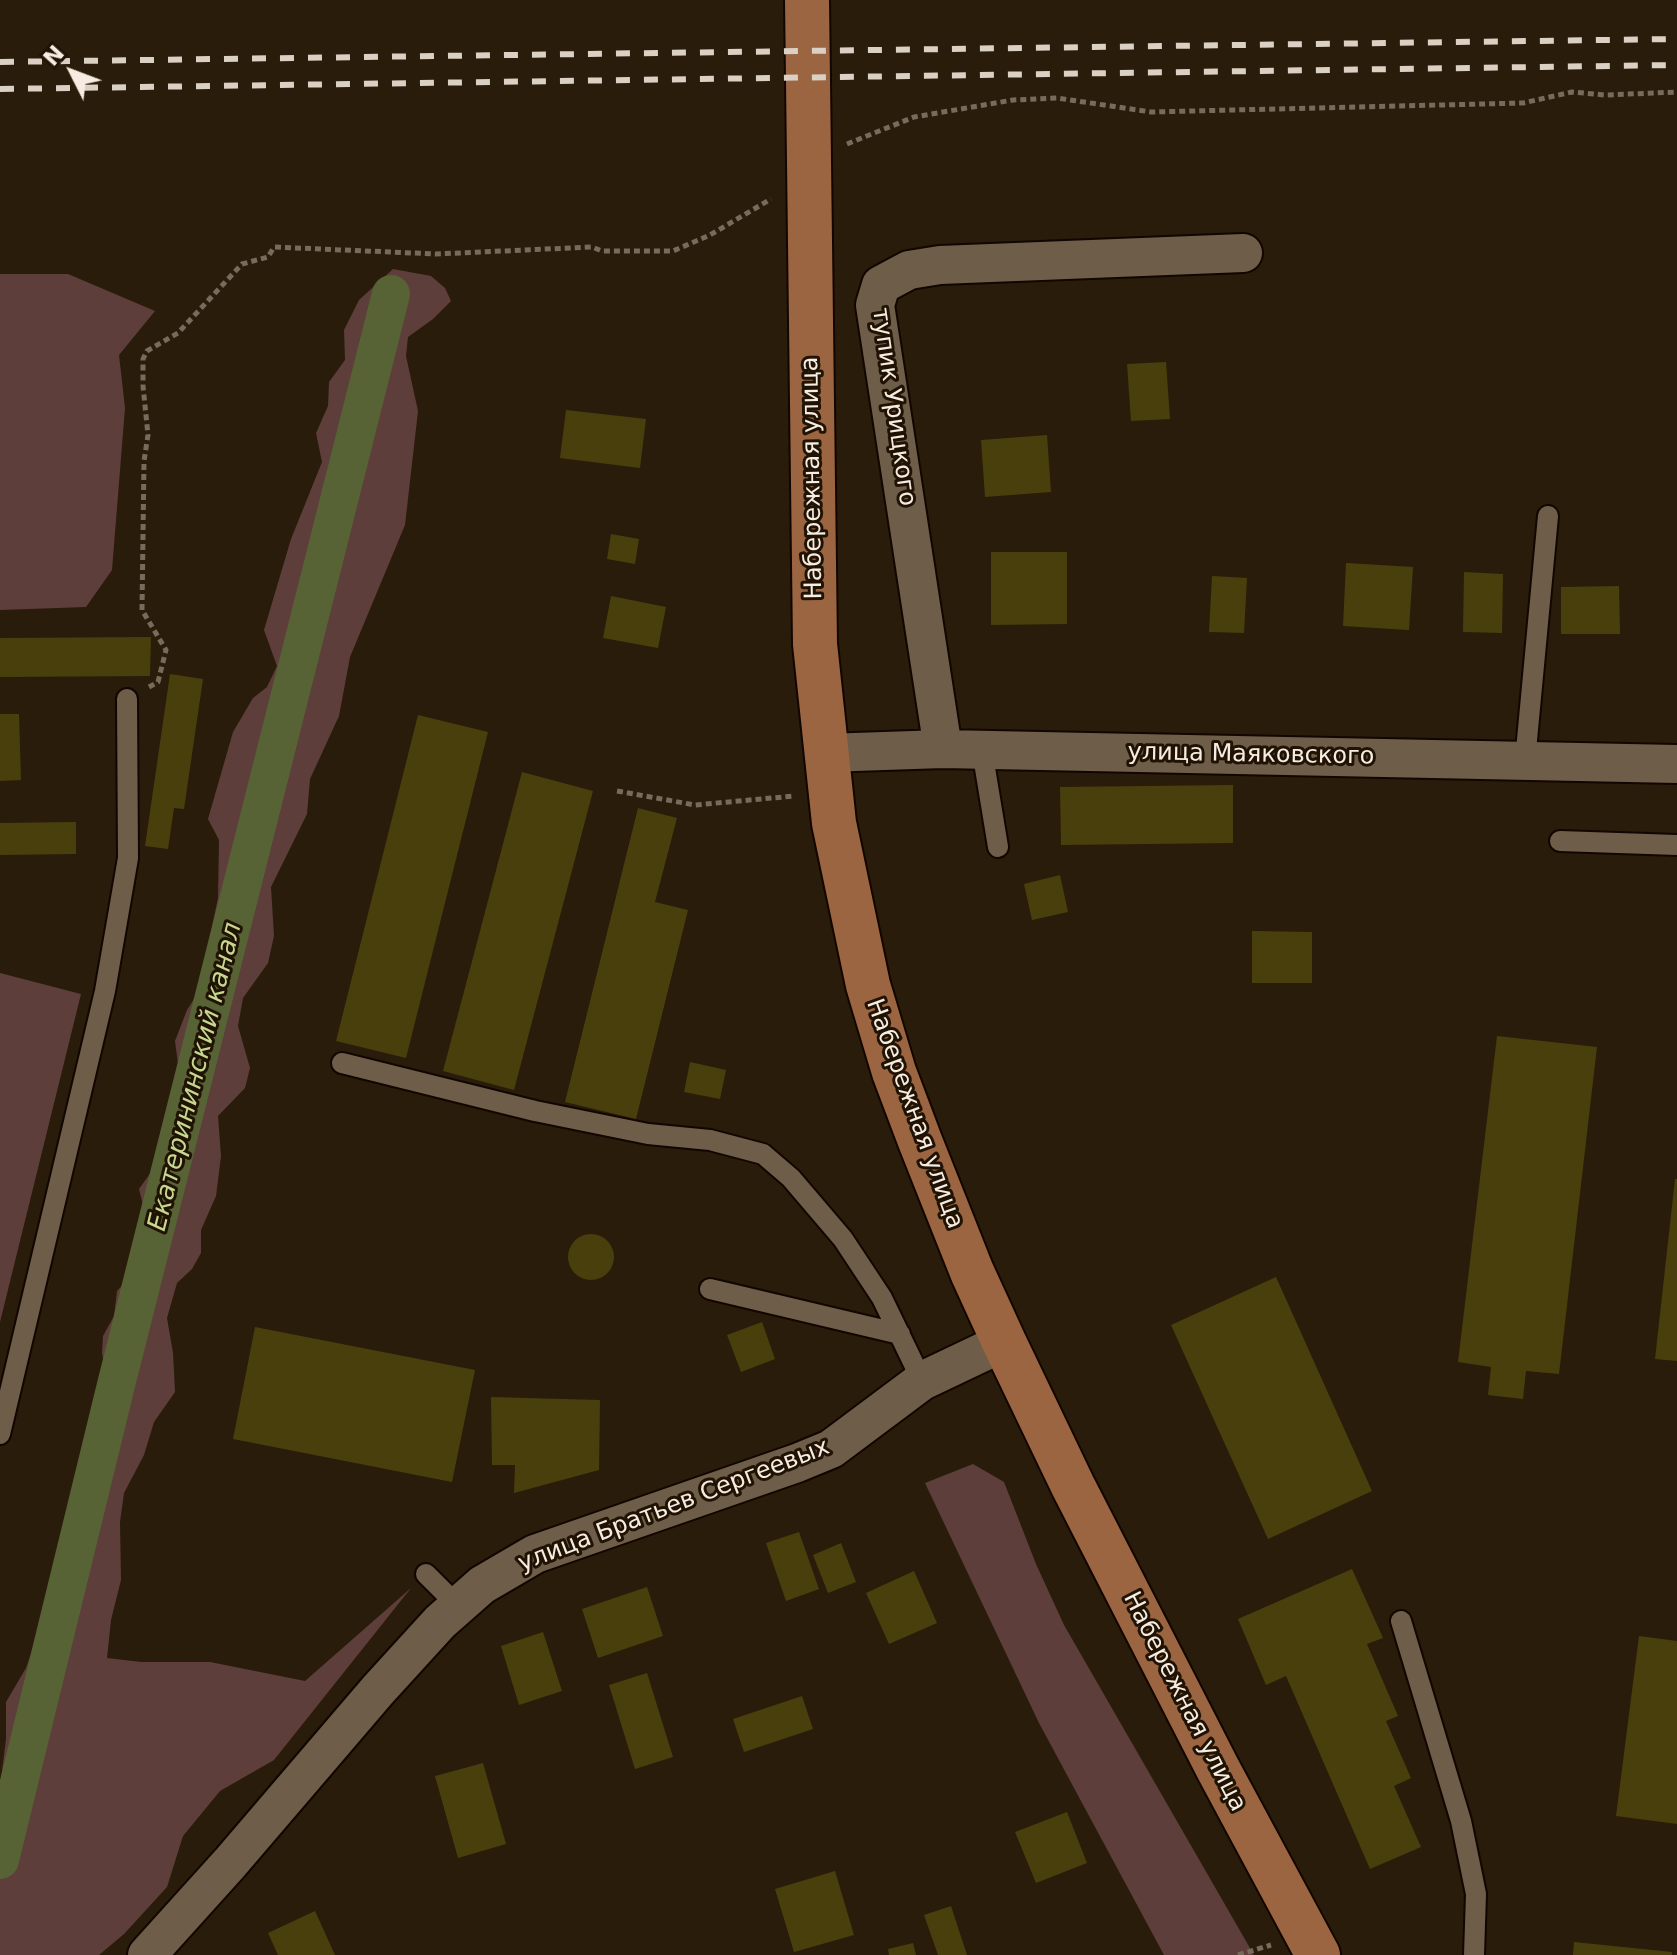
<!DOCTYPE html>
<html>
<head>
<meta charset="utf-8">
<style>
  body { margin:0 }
  #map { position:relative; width:1677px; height:1955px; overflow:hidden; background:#2a1c0a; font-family:"DejaVu Sans",sans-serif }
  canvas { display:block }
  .north { position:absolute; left:32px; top:32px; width:80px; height:80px; -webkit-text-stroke:6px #201303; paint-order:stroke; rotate:312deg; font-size:22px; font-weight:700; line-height:32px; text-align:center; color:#f6ece1 }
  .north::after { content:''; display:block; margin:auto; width:28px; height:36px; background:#f6ece1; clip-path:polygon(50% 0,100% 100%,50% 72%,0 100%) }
</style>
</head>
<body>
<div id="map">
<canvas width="1677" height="1955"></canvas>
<div class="north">N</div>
</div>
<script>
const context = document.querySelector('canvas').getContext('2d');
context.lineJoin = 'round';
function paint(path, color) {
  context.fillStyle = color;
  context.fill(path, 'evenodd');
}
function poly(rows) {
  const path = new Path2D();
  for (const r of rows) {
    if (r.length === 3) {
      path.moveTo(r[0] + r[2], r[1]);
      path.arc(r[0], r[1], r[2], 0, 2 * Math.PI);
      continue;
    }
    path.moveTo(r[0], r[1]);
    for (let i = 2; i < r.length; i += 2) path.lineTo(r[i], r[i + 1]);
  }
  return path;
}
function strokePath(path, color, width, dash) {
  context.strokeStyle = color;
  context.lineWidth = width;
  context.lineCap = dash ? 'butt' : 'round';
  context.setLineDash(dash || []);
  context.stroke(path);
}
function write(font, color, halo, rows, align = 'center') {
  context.font = font + ' "DejaVu Sans",sans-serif';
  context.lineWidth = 6;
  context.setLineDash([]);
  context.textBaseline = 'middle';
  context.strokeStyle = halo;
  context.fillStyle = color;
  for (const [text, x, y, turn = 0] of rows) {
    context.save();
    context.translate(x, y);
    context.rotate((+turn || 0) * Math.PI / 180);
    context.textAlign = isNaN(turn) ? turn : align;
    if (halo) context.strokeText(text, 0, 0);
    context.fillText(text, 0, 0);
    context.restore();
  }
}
paint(poly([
  [393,269,431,276,445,288,451,301,433,319,408,337,406,356,418,411,405,525,350,657,339,716,310,779,307,814,271,887,274,936,268,963,243,998,238,1026,250,1068,245,1088,218,1116,221,1156,216,1196,201,1230,201,1253,192,1269,177,1283,167,1318,173,1353,175,1392,154,1422,144,1455,124,1493,120,1522,121,1580,111,1620,107,1658,141,1662,210,1662,305,1681,411,1588,274,1760,220,1791,183,1836,167,1887,124,1934,99,1955,0,1955,0,1787,6,1739,6,1702,26,1668,37,1636,67,1513,88,1466,88,1443,107,1381,102,1353,103,1336,114,1316,117,1291,130,1277,143,1245,146,1217,139,1189,156,1165,173,1133,182,1094,175,1041,187,1010,206,980,210,936,218,898,219,840,208,819,233,732,253,698,267,687,277,666,264,630,291,539,322,462,316,433,328,406,329,382,345,360,344,330,359,300],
  [0,274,68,274,155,311,119,355,125,408,112,570,86,607,0,610],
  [0,973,81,994,0,1322],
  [973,1464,1004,1482,1036,1564,1064,1625,1254,1955,1164,1955,1039,1723,925,1483]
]), '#5d3e3b');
strokePath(poly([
  [0,1860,116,1385,391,294]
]), '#576235', 38);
paint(poly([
  [1166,362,1170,419,1131,421,1127,364],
  [566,410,646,419,640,468,560,458],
  [1047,435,1051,492,985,497,981,440],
  [611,534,639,539,635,564,607,559],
  [991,552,1067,552,1067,624,991,625],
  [1346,563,1413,567,1409,630,1343,626],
  [1464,572,1503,574,1502,633,1463,632],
  [1212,576,1247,578,1244,633,1209,632],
  [1619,586,1620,634,1561,634,1561,587],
  [611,596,666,607,658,648,603,638],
  [151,637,150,676,0,677,0,638],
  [170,674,203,679,184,809,174,808,168,849,145,846],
  [0,714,19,714,21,780,0,781],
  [418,715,488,732,406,1058,336,1041],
  [522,772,593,791,514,1090,443,1071],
  [1233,785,1233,843,1061,845,1060,787],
  [638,808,677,818,655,902,688,910,636,1119,565,1102],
  [76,822,76,854,0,855,0,823],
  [1060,875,1068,912,1032,920,1024,884],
  [1252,931,1312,932,1312,983,1252,983],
  [1497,1036,1597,1047,1559,1374,1526,1371,1523,1399,1488,1395,1491,1367,1458,1362],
  [690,1062,726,1070,720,1099,684,1092],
  [1675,1179,1677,1179,1677,1361,1655,1359],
  [591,1257,23],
  [1276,1277,1372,1491,1268,1539,1171,1325],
  [762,1322,775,1359,741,1372,727,1335],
  [255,1327,475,1370,452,1482,233,1439],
  [491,1397,600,1400,599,1470,514,1493,515,1465,492,1465],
  [799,1532,819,1589,786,1601,766,1543],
  [841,1543,856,1582,828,1593,813,1555],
  [1352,1569,1383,1638,1367,1644,1398,1716,1386,1721,1411,1778,1394,1786,1421,1847,1370,1869,1286,1676,1266,1685,1238,1619],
  [914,1571,937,1623,889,1644,866,1593],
  [647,1587,663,1636,598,1658,582,1609],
  [543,1632,562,1691,519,1705,501,1646],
  [1639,1636,1677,1641,1677,1824,1616,1816],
  [647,1673,673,1757,635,1769,609,1685],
  [802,1696,813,1729,744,1752,733,1719],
  [483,1763,506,1844,458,1858,435,1776],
  [1067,1812,1087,1863,1036,1883,1015,1832],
  [835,1871,854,1935,794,1952,775,1889],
  [951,1906,967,1955,938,1955,924,1915],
  [315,1911,335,1955,278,1955,268,1933],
  [1574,1942,1672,1952,1672,1955,1573,1955],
  [913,1943,916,1955,889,1955,888,1949]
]), '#493f0d');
const lane = poly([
  [982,750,998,847],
  [1525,761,1548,516],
  [1560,841,1677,845],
  [342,1063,535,1111,648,1134,710,1140,763,1154,791,1178,843,1239,882,1298,922,1381],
  [710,1289,900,1334],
  [0,1434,105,991,128,858,127,699],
  [426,1574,458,1606],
  [1401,1621,1461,1821,1476,1894,1474,1955]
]);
const street = poly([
  [943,749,875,305,881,285,909,270,940,265,1243,253],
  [825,753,943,749,1677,764],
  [147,1955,230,1863,378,1690,440,1622,482,1585,535,1554,797,1463,831,1449,922,1381,1004,1342]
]);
const primary = poly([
  [807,0,815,644,834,823,868,985,894,1072,920,1141,972,1272,1004,1342,1073,1486,1218,1769,1318,1955]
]);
strokePath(lane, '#120600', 24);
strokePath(street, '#120600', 42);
strokePath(primary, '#120600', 48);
strokePath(poly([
  [847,144,914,117,1013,100,1057,98,1151,112,1523,103,1572,92,1605,95,1677,92],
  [149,687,158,682,166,650,142,610,144,461,148,435,143,386,143,359,147,351,178,333,242,264,268,257,274,247,436,254,592,247,602,251,673,251,710,235,771,199],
  [617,791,695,805,794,796],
  [1238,1955,1271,1945]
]), '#786b5c', 5, [6, 4]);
strokePath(lane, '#6d5d49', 20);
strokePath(street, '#6d5d49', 38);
strokePath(primary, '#9c6541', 44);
strokePath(poly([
  [0,62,1677,39],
  [0,89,1677,65]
]), '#dbd0c4', 6, [14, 14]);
write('24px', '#f6ece1', '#201303', [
  ["тупик Урицкого",893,407,82],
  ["Набережная улица",813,478,-91],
  ["улица Маяковского",1251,755,1],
  ["Набережная улица",914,1114,70],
  ["улица Братьев Сергеевых",674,1506,-21],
  ["Набережная улица",1184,1702,63]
]);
write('italic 26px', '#c6d88f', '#201303', [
  ["Екатерининский канал",196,1077,-76]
]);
</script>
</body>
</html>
